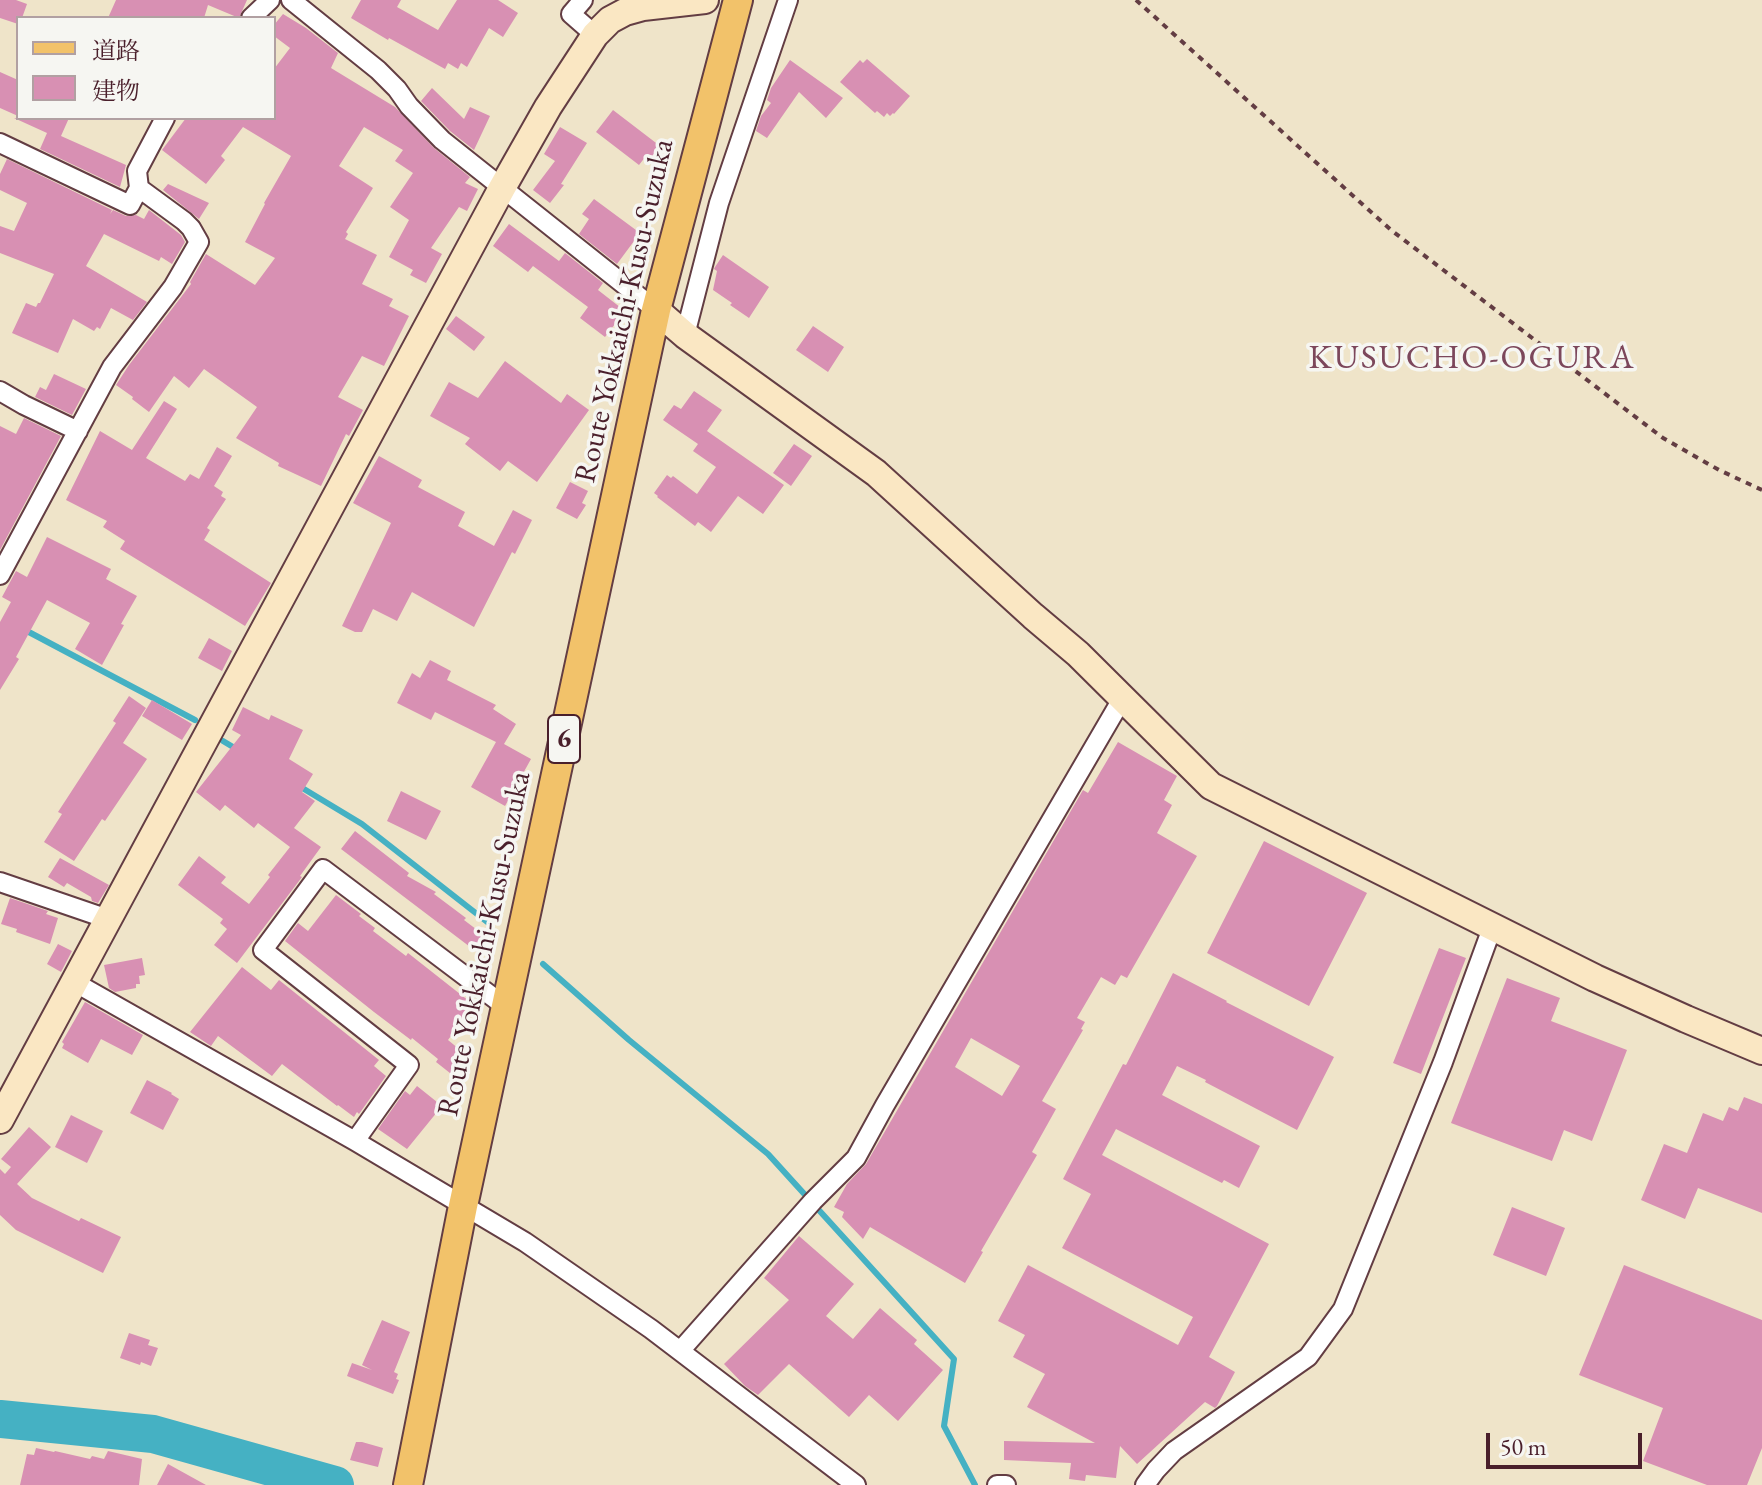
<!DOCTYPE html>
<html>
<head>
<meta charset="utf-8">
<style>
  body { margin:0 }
  #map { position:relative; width:1762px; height:1485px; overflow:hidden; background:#efe4c9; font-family:"EB Garamond","Noto Serif JP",serif }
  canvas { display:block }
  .legend { position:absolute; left:16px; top:16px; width:260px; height:104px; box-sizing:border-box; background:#f6f6f2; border:2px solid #b1a0a2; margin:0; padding:10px 14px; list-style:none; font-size:24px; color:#4a1f2b }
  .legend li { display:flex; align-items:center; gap:16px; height:40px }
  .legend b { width:40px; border:2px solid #b1a0a2 }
  .scale { position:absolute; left:1486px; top:1433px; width:156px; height:36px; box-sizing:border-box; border:4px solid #4a1f2b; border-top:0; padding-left:10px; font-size:24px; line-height:28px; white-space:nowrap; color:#4a1f2b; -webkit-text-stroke:6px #f6f6f2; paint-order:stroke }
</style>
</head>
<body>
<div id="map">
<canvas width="1762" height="1485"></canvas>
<ul class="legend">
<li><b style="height:10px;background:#f2c26a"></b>道路</li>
<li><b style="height:22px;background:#d890b3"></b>建物</li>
</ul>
<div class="scale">50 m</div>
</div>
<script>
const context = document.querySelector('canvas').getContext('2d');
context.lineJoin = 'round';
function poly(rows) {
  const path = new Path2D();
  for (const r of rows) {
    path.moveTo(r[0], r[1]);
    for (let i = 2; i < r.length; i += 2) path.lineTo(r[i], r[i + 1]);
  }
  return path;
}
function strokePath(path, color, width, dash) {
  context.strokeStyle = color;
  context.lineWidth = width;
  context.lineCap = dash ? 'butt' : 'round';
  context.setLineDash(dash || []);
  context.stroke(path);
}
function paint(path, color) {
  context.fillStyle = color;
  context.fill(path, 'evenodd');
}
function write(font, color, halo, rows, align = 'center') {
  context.font = font + ' "EB Garamond",serif';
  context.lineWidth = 7;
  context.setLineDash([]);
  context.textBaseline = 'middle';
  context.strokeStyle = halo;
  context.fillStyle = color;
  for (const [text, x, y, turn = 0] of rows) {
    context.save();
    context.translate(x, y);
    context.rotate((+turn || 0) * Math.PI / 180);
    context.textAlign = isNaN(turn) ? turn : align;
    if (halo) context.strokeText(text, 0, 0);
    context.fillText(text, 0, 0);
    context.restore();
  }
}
strokePath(poly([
  [25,630,195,720],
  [223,741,238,750],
  [299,786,362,824,491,925],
  [543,964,629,1040,768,1154,954,1359,944,1426,975,1485]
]), '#45b1c3', 6);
strokePath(poly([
  [0,1419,153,1434,335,1485]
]), '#45b1c3', 38);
paint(poly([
  [0,0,16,0,27,4,22,18,18,18,18,24,0,18],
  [116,0,247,0,239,18,208,5,204,18,108,18],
  [361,0,401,0,397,7,438,30,457,0,498,0,518,13,503,37,489,28,467,67,461,63,458,69,448,63,445,69,389,38,388,40,351,18],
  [283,14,306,28,338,53,331,68,395,107,434,148,470,177,465,183,478,189,467,211,459,207,431,248,442,254,426,283,410,275,413,270,389,257,409,220,390,207,413,173,395,161,403,150,364,127,339,166,373,188,346,232,348,234,345,239,377,255,362,284,393,299,389,306,409,316,384,366,362,356,338,397,363,410,349,436,346,434,321,486,278,466,279,463,236,438,257,407,204,369,189,388,174,376,149,412,132,399,133,397,116,385,129,365,191,284,190,282,206,254,255,285,275,258,245,242,265,204,264,203,291,156,243,127,221,156,225,160,206,184,162,150,186,118,274,118,274,69,290,48,274,36,274,25],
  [867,59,910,96,894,114,893,113,890,116,887,113,884,117,877,111,875,113,840,82,860,60,863,63],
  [790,60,843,98,826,118,799,92,767,138,756,131,761,116,771,103,767,100,771,88],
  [0,72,18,80,18,116,0,108],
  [432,88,464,119,470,107,490,116,474,150,450,131,421,101],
  [613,110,660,146,650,159,646,156,639,165,596,132],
  [14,118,69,118,61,136,126,165,120,187,40,149,47,133],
  [560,127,587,143,561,184,564,185,550,203,533,190,555,161,544,154],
  [7,159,112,210,110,214,113,210,126,216,136,215,144,219,149,210,181,235,185,242,172,264,161,257,159,261,104,234,86,266,147,302,133,320,111,308,100,329,97,327,94,331,73,319,58,353,12,333,26,303,36,307,38,303,40,303,54,274,0,253,0,226,14,231,27,203,0,190,0,174],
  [168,184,209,203,199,219,163,190],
  [594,199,640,233,617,264,579,234,589,219,582,214],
  [509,224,559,261,565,253,603,283,598,290,625,311,605,337,580,318,588,307,533,266,528,272,493,246],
  [723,255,769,287,749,318,730,305,732,303,713,290,717,271,714,269,715,267],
  [456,316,485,337,474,351,446,329],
  [813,326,844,347,828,372,796,350],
  [505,361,561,403,567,394,589,410,537,482,508,461,500,471,465,444,470,438,430,416,449,382,478,398],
  [54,374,86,389,72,415,35,397,40,387,46,390],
  [694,391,722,410,707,431,784,485,763,514,738,496,711,532,698,522,695,526,657,497,658,496,654,493,667,475,671,478,673,476,697,494,716,467,693,451,698,444,663,420,674,405,681,409],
  [164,401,177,409,146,458,185,481,190,474,199,479,217,447,232,456,214,486,223,492,221,496,226,499,207,528,210,530,204,540,271,583,245,626,120,549,125,541,103,527,107,521,66,500,100,431,132,450],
  [24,418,61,436,0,550,0,426,16,434],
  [794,444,812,456,791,486,773,473],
  [379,456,422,480,418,487,465,512,458,526,494,546,513,510,532,520,515,554,512,552,474,627,412,592,397,621,373,609,362,632,355,632,342,626,391,523,353,503],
  [570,482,588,491,582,503,586,505,577,519,556,508],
  [47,537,111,569,106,579,137,596,121,624,124,625,102,665,75,649,90,623,47,600,16,657,19,659,0,690,0,622,11,602,2,597,16,571,27,577],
  [209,638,232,651,222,671,198,658],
  [430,660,451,671,447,680,496,705,493,709,516,724,504,744,531,759,505,806,471,787,496,742,435,712,431,720,397,703,412,673,420,678],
  [129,696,146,708,123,743,147,759,105,821,102,819,74,861,44,842,62,814,58,812,116,723,113,721],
  [152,700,192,724,182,740,142,716],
  [243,707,269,720,271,715,303,730,289,759,313,774,302,792,315,801,294,828,321,847,300,876,302,877,237,963,214,945,227,929,220,923,223,919,178,885,199,856,226,877,221,883,249,904,270,877,268,875,290,847,258,823,254,828,225,805,220,811,196,792,241,735,232,730],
  [1118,742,1177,776,1164,800,1172,805,1157,833,1197,856,1127,978,1121,975,1115,985,1101,977,1077,1018,1085,1022,1081,1029,1083,1030,1042,1101,1056,1109,1032,1152,1037,1155,981,1251,983,1252,965,1283,870,1227,863,1239,842,1217,844,1212,834,1207,847,1184,866,1164,1083,790,1088,793],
  [971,1038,1020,1066,1002,1096,955,1067],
  [401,791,441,811,426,840,387,821],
  [355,831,409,873,407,876,436,892,434,894,466,918,464,920,493,942,482,956,341,849],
  [1264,841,1367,893,1309,1006,1207,953],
  [60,858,109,885,98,903,92,901,91,897,67,883,64,887,48,877],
  [336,895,361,914,359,916,375,928,373,931,406,956,408,953,474,1005,448,1040,470,1058,455,1077,436,1062,438,1059,412,1038,411,1040,374,1012,285,941,298,923,308,931],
  [10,898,48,911,46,914,58,918,50,944,16,932,17,929,1,924],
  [58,944,72,951,61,972,47,964],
  [1439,948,1466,958,1421,1074,1393,1063],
  [142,958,145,975,139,976,140,984,136,984,136,988,115,992,109,988,104,965],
  [242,967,271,990,279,980,379,1060,374,1066,386,1076,359,1114,357,1112,354,1117,338,1105,337,1106,282,1064,272,1076,218,1036,211,1046,190,1032],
  [1173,973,1227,1001,1226,1002,1334,1057,1297,1130,1205,1082,1206,1080,1177,1066,1162,1095,1260,1146,1239,1188,1224,1180,1222,1183,1116,1129,1102,1155,1269,1244,1209,1357,1235,1372,1217,1406,1215,1408,1205,1402,1137,1464,1120,1446,1116,1478,1086,1475,1085,1481,1069,1479,1071,1463,1004,1460,1004,1441,1095,1443,1027,1407,1045,1374,1013,1357,1025,1335,998,1321,1028,1265,1178,1345,1193,1317,1062,1248,1091,1194,1063,1179,1123,1064,1126,1065],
  [1507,978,1560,998,1551,1021,1627,1050,1592,1141,1564,1130,1552,1161,1451,1123],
  [85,1002,143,1035,132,1055,101,1039,88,1063,62,1048,64,1044,62,1042],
  [147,1080,172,1093,171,1094,179,1099,163,1130,130,1113],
  [417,1086,442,1106,407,1149,378,1129,405,1091,410,1095],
  [1744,1097,1762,1104,1762,1213,1698,1188,1685,1219,1641,1200,1664,1144,1687,1153,1703,1113,1723,1121,1729,1107,1738,1111],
  [71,1115,103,1131,87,1163,55,1147],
  [29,1127,51,1147,17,1184,32,1198,79,1221,81,1218,121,1237,103,1273,16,1230,0,1215,0,1169,5,1174,11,1167,1,1159],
  [1512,1207,1565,1228,1546,1276,1493,1255],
  [799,1236,854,1284,826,1316,853,1339,880,1308,917,1340,914,1344,943,1370,898,1421,869,1395,849,1417,789,1364,758,1395,745,1386,724,1364,789,1300,764,1278],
  [1624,1265,1762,1320,1762,1448,1747,1485,1707,1485,1643,1461,1663,1408,1579,1375],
  [382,1320,410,1332,394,1372,398,1374,396,1379,399,1380,393,1394,347,1376,352,1363,372,1370,362,1365],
  [129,1333,150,1340,148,1345,158,1348,151,1366,141,1362,140,1365,120,1358],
  [356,1442,362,1442,383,1448,378,1467,350,1460],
  [36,1448,54,1452,55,1451,90,1459,92,1456,104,1459,108,1451,142,1459,139,1485,20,1485,27,1454,34,1455],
  [168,1464,206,1485,157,1485]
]), '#d890b3');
const street = poly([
  [291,0,378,70,397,89,409,106,442,140,656,310],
  [583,0,571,14,595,35],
  [251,18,270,0],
  [0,143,130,205,139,188,184,221,191,228,199,242,173,287,112,367,0,575],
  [139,188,137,171,165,118],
  [685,335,719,203,788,0],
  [0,391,24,405,78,431],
  [0,882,108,919],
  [74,982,355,1141,525,1242,651,1329,856,1485],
  [355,1141,409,1065,263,950,323,869,506,1007],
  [680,1351,813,1201,856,1158,885,1105,1122,699],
  [997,1485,1006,1485],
  [1145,1485,1156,1470,1174,1451,1308,1357,1343,1309,1443,1062,1492,928]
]);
const secondary = poly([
  [656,310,685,335,876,473,1033,616,1078,654,1211,786,1595,978,1686,1019,1762,1051],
  [0,1120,502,188,548,107,595,35,610,20,625,12,643,7,705,0]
]);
const primary = poly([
  [408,1485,463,1206,656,310,738,0]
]);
strokePath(street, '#633d43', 22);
strokePath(secondary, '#633d43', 30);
strokePath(primary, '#633d43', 32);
strokePath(poly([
  [1136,0,1391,230,1663,438,1719,470,1762,490]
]), '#633d43', 4, [6, 6]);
strokePath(street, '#fff', 18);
strokePath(secondary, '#fae7c3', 26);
strokePath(primary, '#f2c26a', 28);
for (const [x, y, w] of [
  [564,739,32]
]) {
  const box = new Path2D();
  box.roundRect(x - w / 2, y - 24, w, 48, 6);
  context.fillStyle = '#f6f6f2';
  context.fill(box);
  strokePath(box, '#4a1f2b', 2);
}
write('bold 28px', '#4a1f2b', null, [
  ["6",564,739]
]);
write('30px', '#4a1f2b', '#f6f6f2', [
  ["Route Yokkaichi-Kusu-Suzuka",625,311,-77],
  ["Route Yokkaichi-Kusu-Suzuka",485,944,-78]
]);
context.letterSpacing = '2px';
write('34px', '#7c475b', '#f6f6f2', [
  ["KUSUCHO-OGURA",1472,359]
]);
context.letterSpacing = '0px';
</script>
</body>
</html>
